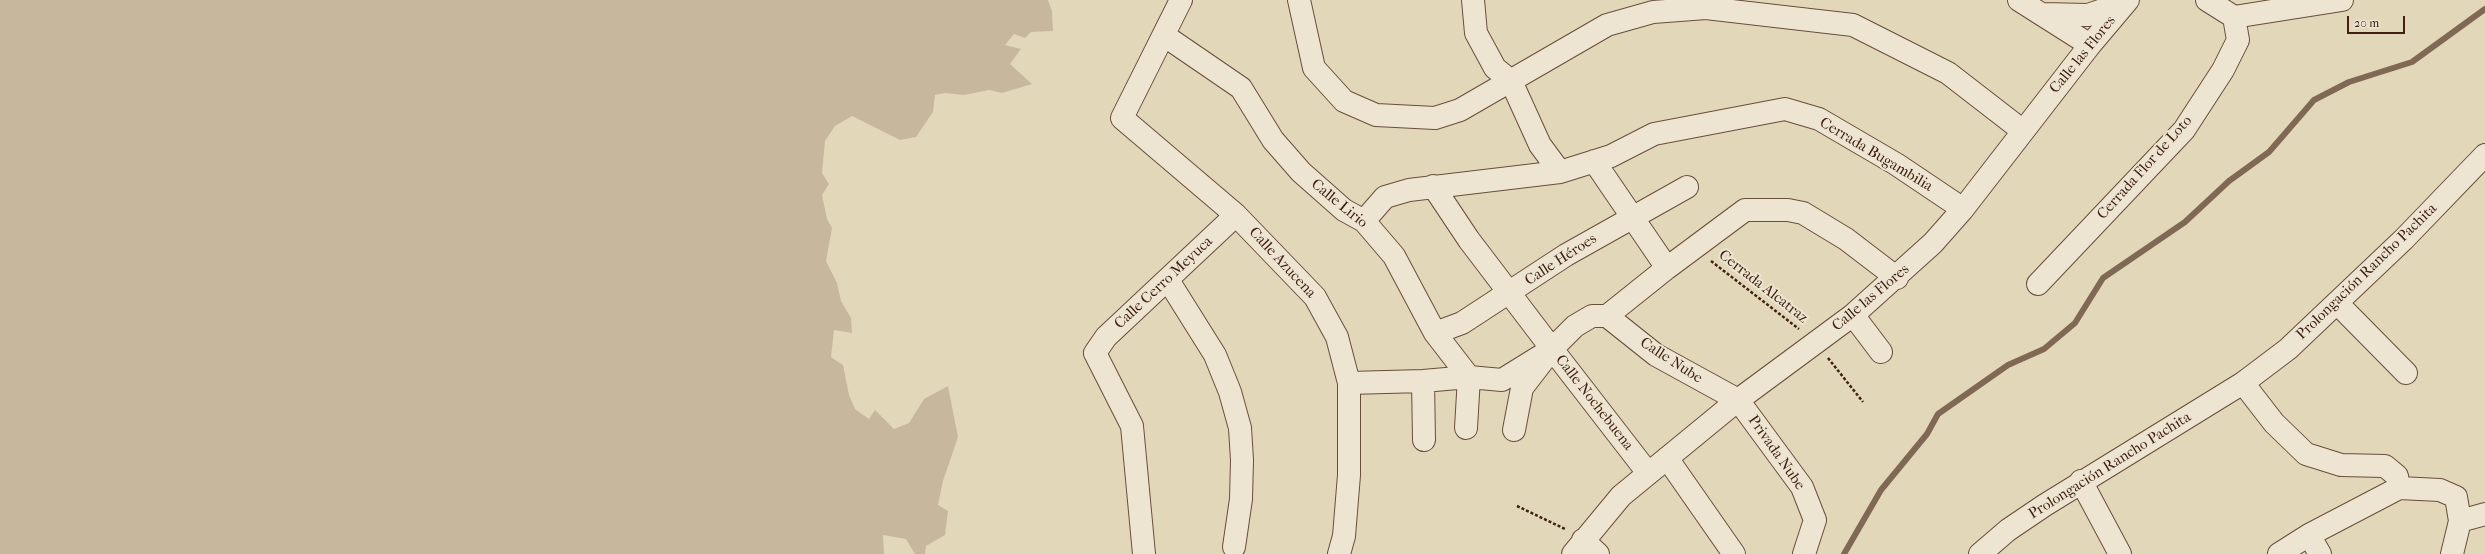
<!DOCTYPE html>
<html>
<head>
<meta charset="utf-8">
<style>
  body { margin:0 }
  #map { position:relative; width:2485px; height:554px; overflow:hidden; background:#e3d7ba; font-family:"IM FELL French Canon",serif }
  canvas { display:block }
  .scale { position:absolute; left:2347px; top:16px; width:58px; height:18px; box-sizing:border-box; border:2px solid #3f2011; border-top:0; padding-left:5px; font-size:12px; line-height:14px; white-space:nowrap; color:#3f2011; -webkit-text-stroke:3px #ede5d2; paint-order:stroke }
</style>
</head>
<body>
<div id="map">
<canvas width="2485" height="554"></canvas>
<div class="scale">20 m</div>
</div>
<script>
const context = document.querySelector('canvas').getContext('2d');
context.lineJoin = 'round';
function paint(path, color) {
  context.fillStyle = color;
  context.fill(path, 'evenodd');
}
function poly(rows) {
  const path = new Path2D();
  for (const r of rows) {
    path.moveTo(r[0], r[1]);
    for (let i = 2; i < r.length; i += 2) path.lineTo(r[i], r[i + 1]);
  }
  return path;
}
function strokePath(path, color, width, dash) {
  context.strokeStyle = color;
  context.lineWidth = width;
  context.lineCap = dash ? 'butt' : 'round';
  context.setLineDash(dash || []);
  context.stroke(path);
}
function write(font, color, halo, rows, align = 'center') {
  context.font = font + ' "IM FELL French Canon",serif';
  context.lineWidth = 4;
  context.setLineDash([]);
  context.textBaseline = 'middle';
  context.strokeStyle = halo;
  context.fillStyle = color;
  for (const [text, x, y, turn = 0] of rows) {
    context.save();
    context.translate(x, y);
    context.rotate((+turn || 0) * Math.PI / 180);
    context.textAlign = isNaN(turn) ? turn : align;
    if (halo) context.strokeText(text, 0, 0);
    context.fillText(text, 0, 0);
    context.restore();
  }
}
paint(poly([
  [0,0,1048,0,1052,11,1053,31,1031,32,1025,38,1014,34,1005,45,1021,49,1010,64,1032,84,1002,93,989,90,964,95,945,93,935,95,933,112,916,137,900,140,852,116,835,126,825,141,822,173,829,184,822,195,827,219,832,228,826,261,837,283,841,301,851,318,852,333,834,330,831,357,843,365,849,395,855,409,869,419,875,410,894,429,909,423,924,399,948,386,958,437,943,481,938,505,948,511,945,535,926,546,925,554,915,554,906,539,883,535,884,554,0,554]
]), '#c7b89d');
strokePath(poly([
  [1844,554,1881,490,1927,434,1938,414,2008,365,2044,349,2075,323,2103,278,2185,222,2229,181,2269,152,2314,100,2349,82,2412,62,2485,9]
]), '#806954', 6);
const minor = poly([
  [1181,0,1122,118,1236,215,1315,297,1337,337,1349,383,1349,475,1344,536,1339,554],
  [1299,0,1314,68,1344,101,1376,115,1435,118,1460,110,1607,25,1653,12,1706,8,1853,25,1948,73,2023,131],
  [1473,0,1476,33,1495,68,1511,81,1540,145,1560,172],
  [2019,0,2090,45],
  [2207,0,2234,17,2342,0],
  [2043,14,2088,15,2126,2],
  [1165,36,1241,88,1273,140,1301,172,1344,210,1364,221,1394,256,1435,333,1469,377,1466,428],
  [1594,161,1667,268],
  [1433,186,1469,240,1552,349],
  [1364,221,1385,197,1409,190,1560,172,1611,156,1654,134,1785,109,1819,119,1896,164,1963,209],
  [1168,280,1215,355,1230,392,1240,428,1242,460,1241,499,1234,547],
  [2038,284,2184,130,2223,70,2238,40,2234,17],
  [2337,303,2406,373],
  [1853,315,1881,352],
  [1607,316,1656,355,1738,400,1802,487,1815,520,1804,554],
  [1435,333,1462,323,1566,255,1687,187],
  [1423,381,1424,440],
  [1349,383,1423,381,1469,377,1502,380,1552,349,1648,473],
  [2243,383,2274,423,2306,454,2341,465,2385,466,2397,476,2399,488],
  [1514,430,1522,388,1552,349,1575,326,1592,316,1607,316,1667,268,1745,210,1788,210,1803,213,1846,239,1897,278],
  [1667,458,1734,554],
  [2081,481,2120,554],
  [2460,521,2485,514],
  [2309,535,2320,554],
  [1583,540,1598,554],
  [1144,554,1132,426,1095,353,1106,337,1236,215],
  [1573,554,1621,496,1738,400,1853,315,1933,243,1963,209,2090,45,2128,0],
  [1980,554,2008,530,2045,505,2243,383,2288,349,2404,239,2485,155],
  [2279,554,2309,535,2399,488,2440,490,2456,497,2460,521,2452,554]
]);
strokePath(minor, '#684e3b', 24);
strokePath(poly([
  [1711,261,1799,329],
  [1828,358,1863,402],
  [1517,506,1565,529]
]), '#3f2011', 2.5, [3, 2]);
strokePath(minor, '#ede5d2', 22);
write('15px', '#3f2011', '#ede5d2', [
  ["Calle las Flores",2083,55,-51],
  ["Cerrada Bugambilia",1876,155,31],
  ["Cerrada Flor de Loto",2145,168,-48],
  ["Calle Lirio",1339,204,39],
  ["Calle Héroes",1561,260,-33],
  ["Calle Azucena",1282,263,47],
  ["Prolongación Rancho Pachita",2367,272,-44],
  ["Calle Cerro Meyuca",1164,283,-43],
  ["Cerrada Alcatraz",1763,287,38],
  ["Calle las Flores",1871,298,-40],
  ["Calle Nube",1671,361,33],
  ["Calle Nochebuena",1594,403,52],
  ["Privada Nube",1776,453,55],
  ["Prolongación Rancho Pachita",2110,466,-32]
]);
</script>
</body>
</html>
